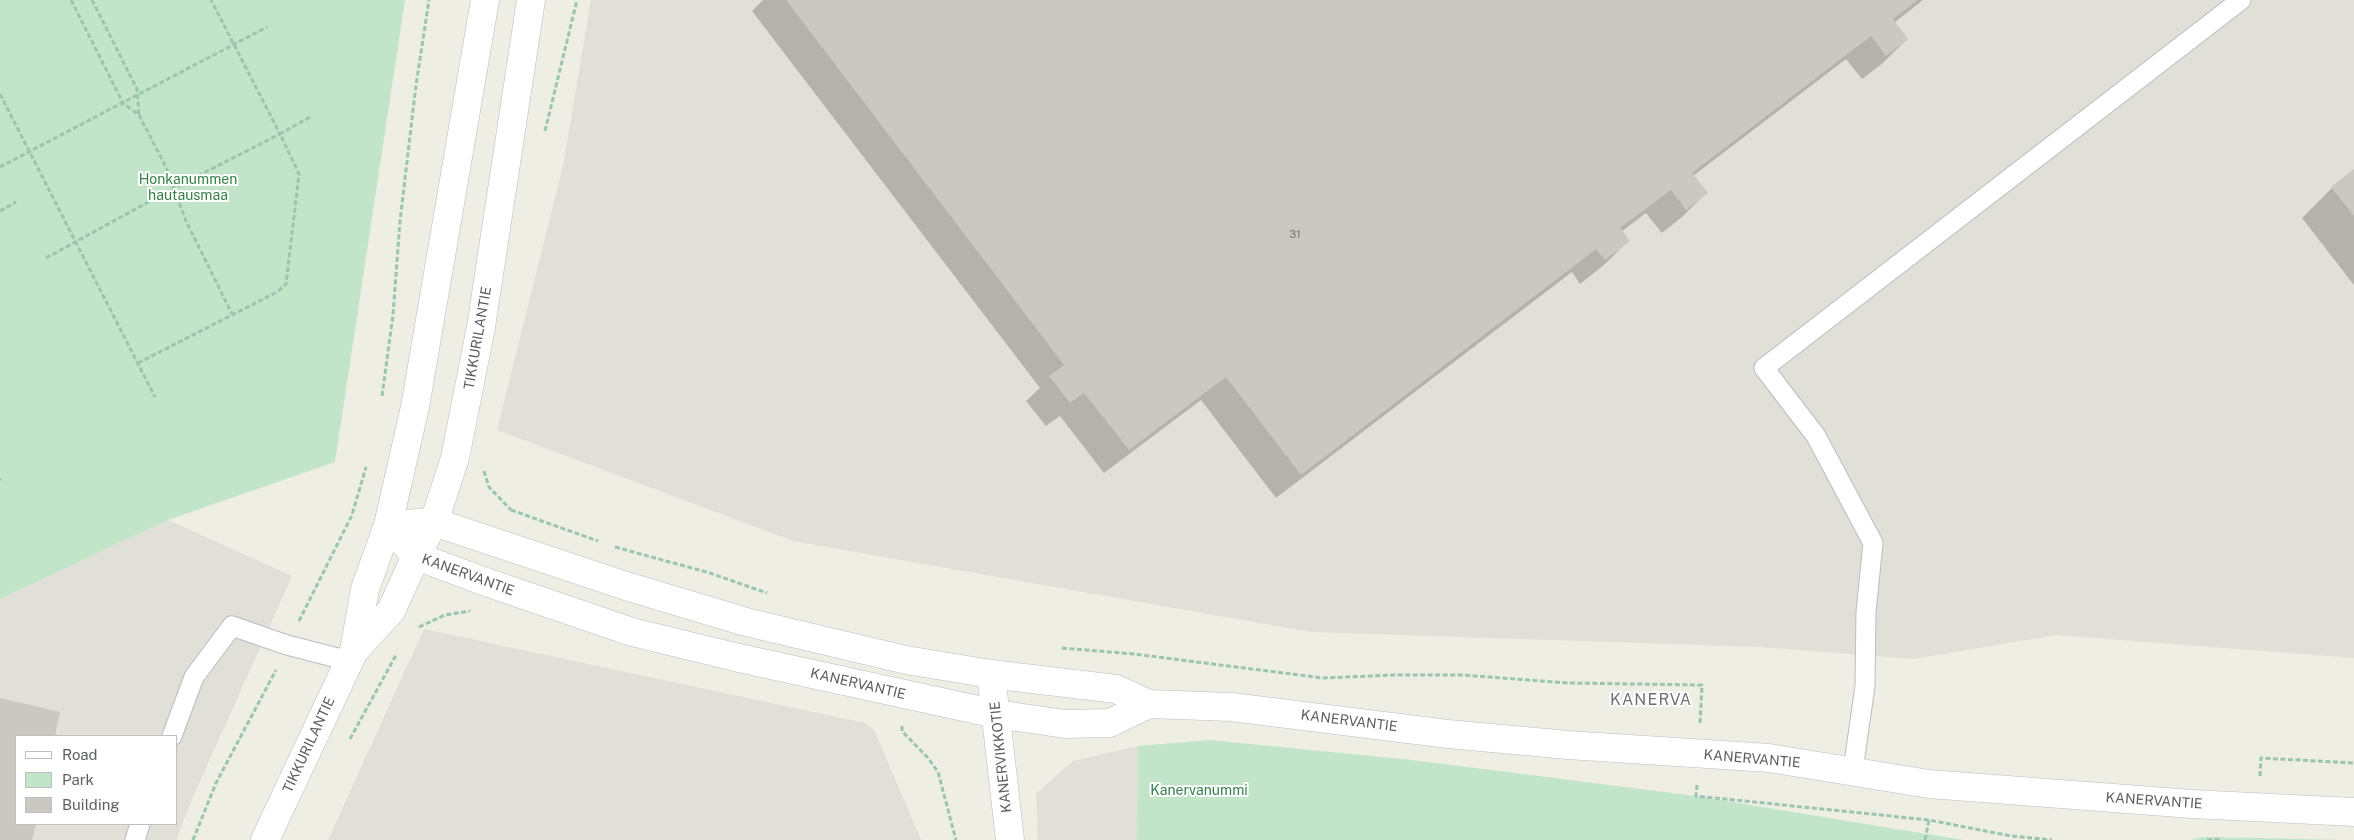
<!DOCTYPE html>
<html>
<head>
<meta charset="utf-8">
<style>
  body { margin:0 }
  #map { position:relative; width:2354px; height:840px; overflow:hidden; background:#eeeee4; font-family:"Public Sans",sans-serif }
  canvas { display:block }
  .legend { position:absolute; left:15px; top:735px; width:162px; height:90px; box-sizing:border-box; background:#fff; border:1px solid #bebfc1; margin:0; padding:6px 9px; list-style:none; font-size:15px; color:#5c5e64 }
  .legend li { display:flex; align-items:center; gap:10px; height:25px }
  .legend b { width:25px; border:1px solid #bebfc1 }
</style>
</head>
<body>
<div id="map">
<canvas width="2354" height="840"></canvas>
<ul class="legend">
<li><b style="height:6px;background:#fff"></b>Road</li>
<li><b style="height:14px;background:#c2e5c9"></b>Park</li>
<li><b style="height:14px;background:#cac8c1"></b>Building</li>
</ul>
</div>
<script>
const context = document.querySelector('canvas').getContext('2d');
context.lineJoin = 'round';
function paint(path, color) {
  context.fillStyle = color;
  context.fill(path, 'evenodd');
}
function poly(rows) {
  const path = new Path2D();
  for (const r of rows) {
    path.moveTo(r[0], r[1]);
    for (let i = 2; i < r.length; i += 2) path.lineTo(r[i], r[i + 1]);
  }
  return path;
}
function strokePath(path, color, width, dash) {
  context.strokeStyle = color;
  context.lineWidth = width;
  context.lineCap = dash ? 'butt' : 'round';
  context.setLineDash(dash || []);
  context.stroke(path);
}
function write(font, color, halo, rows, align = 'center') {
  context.font = font + ' "Public Sans",sans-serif';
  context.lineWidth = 4;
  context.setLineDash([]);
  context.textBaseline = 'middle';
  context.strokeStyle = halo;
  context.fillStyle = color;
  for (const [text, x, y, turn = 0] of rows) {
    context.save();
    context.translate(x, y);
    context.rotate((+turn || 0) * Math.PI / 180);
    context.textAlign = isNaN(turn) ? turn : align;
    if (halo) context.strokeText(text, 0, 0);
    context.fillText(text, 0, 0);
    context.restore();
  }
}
paint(poly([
  [591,0,2354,0,2354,658,2056,635,1913,659,1761,647,1311,632,793,541,497,430,563,166],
  [168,520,292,576,193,797,176,840,0,840,0,599],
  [16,736,176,736,176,824,16,824],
  [424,629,865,723,874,730,921,840,328,840],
  [1138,746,1137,840,1038,840,1036,794,1073,761]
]), '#e0dfd8');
paint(poly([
  [0,0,405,0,335,462,168,520,0,599],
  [1210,740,1412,760,1696,796,1963,840,1137,840,1138,746],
  [2202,837,2258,838,2347,840,2190,840]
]), '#c2e5c9');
paint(poly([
  [763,0,1923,0,1894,23,1907,39,1883,63,1862,79,1846,59,1693,176,1706,193,1682,217,1662,233,1646,213,1621,232,1628,241,1604,265,1580,284,1572,272,1276,498,1201,400,1104,473,1060,416,1046,426,1026,401,1040,388,752,11],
  [2354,171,2354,285,2302,218,2332,188],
  [0,699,59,713,53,736,16,736,16,824,34,824,30,840,0,840]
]), '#0003');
paint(poly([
  [786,0,1918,0,1893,19,1908,39,1886,56,1871,36,1692,173,1708,193,1686,210,1671,190,1620,228,1630,241,1605,260,1596,249,1301,475,1226,377,1129,450,1084,393,1070,403,1049,376,1064,365],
  [2354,169,2354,216,2331,187],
  [0,698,60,712,55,736,16,736,16,824,36,824,32,840,0,840]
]), '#cac8c1');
const service = poly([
  [172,736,194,677,232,626,287,645,349,661],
  [1853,770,1865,686,1866,612,1873,543,1816,436,1764,368,2241,0],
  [135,840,140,824]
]);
const minor = poly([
  [388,525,434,522,626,586,746,622,906,660,991,674,1116,689,1149,704,1231,707,1448,734,1568,745,1769,758,1929,784,2192,804,2354,812],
  [388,525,416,556,483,581,632,632,739,658,996,714,1065,724,1110,723,1149,704],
  [991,674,1010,840]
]);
const secondary = poly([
  [354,651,365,589,388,525,415,407,485,0],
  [265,840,354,651,391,611,416,556,434,522,455,458,481,327,531,0]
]);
strokePath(service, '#bcbcc2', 21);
strokePath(minor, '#bcbcc2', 29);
strokePath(secondary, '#babbc2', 29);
strokePath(poly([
  [71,0,123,103,139,115,166,167,186,221,232,314],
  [92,0,137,89,139,115],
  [0,94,155,397],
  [545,131,577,0],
  [0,167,267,27],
  [0,211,16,202],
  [46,258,174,188,280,134,211,0],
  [138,363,277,292,286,284,299,174,280,134,312,116],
  [382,396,393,315,400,221,416,85,429,0],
  [484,471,489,487,511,510],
  [0,479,1,480],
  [511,510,598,541],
  [615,547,710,573,767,593],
  [299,621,352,515,366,467],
  [419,627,445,615,470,611],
  [1062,648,1134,654,1323,678,1394,675,1462,675,1568,683,1702,685,1700,723],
  [902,726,902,731,928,758,938,772,956,840],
  [350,739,396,655],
  [2260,776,2261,758,2354,763],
  [1697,785,1696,796,1929,820,2011,836,2052,840],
  [193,840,216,783,276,670],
  [1925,840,1929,820],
  [2207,840,2221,839]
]), '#9bc5b0', 3, [5, 2.5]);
strokePath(service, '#fff', 19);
strokePath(minor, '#fff', 28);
strokePath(secondary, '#fff', 28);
write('11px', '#78787b', null, [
  ["31",1295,235]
]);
write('14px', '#37804a', '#fff', [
  ["Honkanummen",188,180],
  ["hautausmaa",188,196],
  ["Kanervanummi",1199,791]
]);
write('14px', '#5c5e64', '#fff', [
  ["TIKKURILANTIE",478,338,-80],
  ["KANERVANTIE",468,575,20],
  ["KANERVANTIE",858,684,13],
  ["KANERVANTIE",1349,721,7],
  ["TIKKURILANTIE",309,745,-65],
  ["KANERVIKKOTIE",1001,757,-96],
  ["KANERVANTIE",1752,759,5],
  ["KANERVANTIE",2154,801,4]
]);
context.letterSpacing = '1px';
write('16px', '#6d7076', '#fff', [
  ["KANERVA",1651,700]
]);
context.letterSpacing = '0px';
</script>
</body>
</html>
